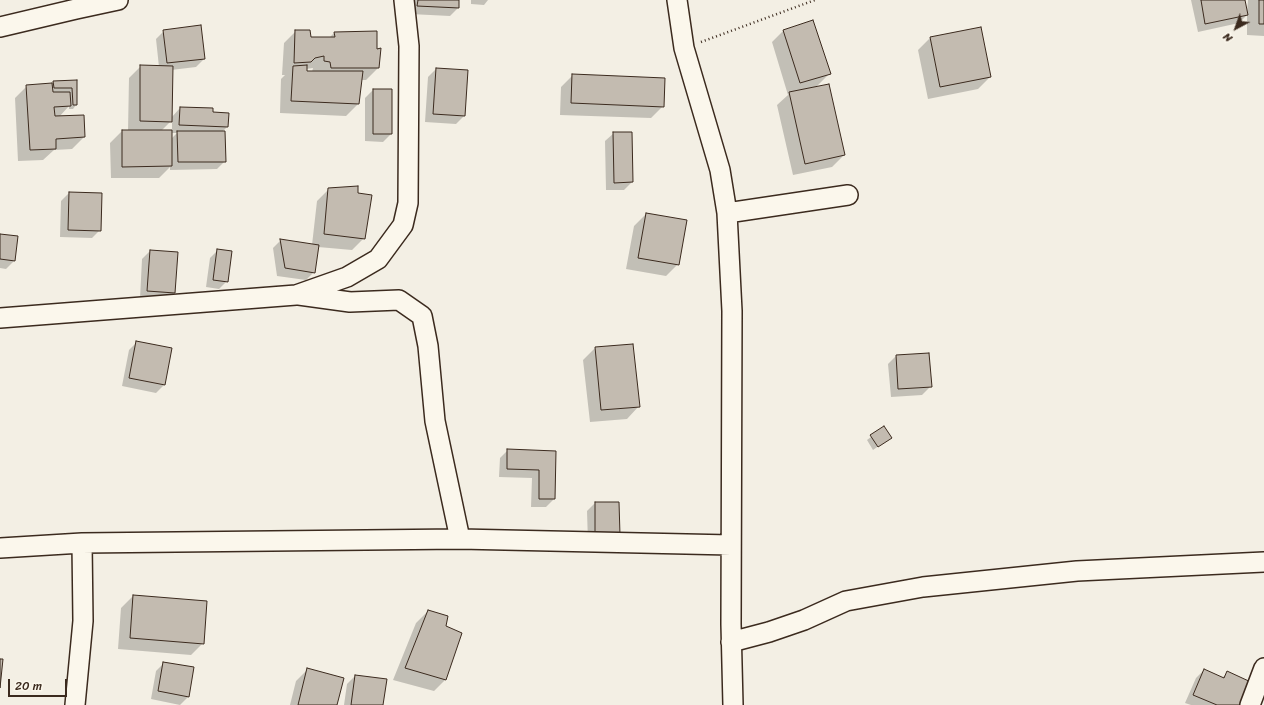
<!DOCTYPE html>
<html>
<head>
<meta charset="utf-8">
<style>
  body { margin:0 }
  #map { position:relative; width:1264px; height:705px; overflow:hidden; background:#f3efe4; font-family:Sriracha,sans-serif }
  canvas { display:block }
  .north { position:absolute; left:1216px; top:8px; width:40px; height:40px; -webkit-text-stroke:3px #fbf7ec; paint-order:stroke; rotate:221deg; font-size:11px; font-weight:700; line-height:16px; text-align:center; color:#3b2a1e }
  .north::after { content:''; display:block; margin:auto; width:14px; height:18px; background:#3b2a1e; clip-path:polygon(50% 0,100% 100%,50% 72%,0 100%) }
  .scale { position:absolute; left:8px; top:679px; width:59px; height:18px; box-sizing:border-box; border:2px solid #3b2a1e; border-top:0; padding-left:5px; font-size:12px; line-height:14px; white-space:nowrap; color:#3b2a1e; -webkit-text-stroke:3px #fbf7ec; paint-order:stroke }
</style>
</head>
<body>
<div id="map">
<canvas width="1264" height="705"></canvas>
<div class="north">N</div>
<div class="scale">20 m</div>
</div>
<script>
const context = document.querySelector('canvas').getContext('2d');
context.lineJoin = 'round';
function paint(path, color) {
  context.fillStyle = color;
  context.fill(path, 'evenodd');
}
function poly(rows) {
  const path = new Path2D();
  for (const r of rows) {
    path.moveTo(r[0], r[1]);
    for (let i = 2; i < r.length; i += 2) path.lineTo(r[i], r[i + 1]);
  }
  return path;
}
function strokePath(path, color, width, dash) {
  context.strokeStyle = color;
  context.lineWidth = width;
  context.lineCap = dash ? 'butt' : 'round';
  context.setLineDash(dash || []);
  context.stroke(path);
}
paint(poly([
  [410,0,458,0,458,8,450,16,410,14],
  [471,0,488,0,484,5,471,4],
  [1191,0,1244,0,1247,12,1248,0,1264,0,1264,36,1247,35,1247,15,1239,23,1198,32],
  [980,28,990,77,978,89,928,99,918,50,930,38],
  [784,30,829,74,815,88,844,155,832,167,793,175,777,105,788,95,772,42],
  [164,31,204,59,196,67,171,70,171,118,180,108,227,127,222,132,225,161,217,169,170,170,170,167,159,178,111,178,110,143,122,131,128,131,129,78,141,66,159,67,156,39],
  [172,120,172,131,161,131],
  [171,133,177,133,171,139],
  [296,31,311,38,329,38,334,33,376,32,378,68,366,80,361,80,358,104,346,116,280,113,281,79,285,75,282,75,284,43],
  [313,68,312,72,306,72,306,69],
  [436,69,464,116,456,124,425,122,428,77],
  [573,75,663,106,651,118,560,115,561,87],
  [76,81,76,105,73,109,69,109,69,106,59,117,84,137,72,149,54,150,43,160,18,161,15,98,27,86,51,84,54,82],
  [373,90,391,134,383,142,365,141,365,98],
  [614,133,632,182,624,190,606,190,605,141],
  [329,189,357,193,364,238,352,250,318,247,314,272,306,280,277,276,273,248,281,240,312,245,317,201],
  [69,193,101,194,100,230,92,238,60,237,61,201],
  [646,214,678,264,666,276,626,269,634,226],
  [0,235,17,237,14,261,6,269,0,268],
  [218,250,227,281,219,289,206,287,210,258],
  [150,251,174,293,166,301,140,299,142,259],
  [137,342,171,349,164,385,156,393,122,386,129,350],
  [595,348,639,406,627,419,590,422,583,360],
  [928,354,930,387,922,395,891,397,888,364,896,356],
  [883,428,890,438,873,450,867,440],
  [508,450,555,452,554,499,546,507,531,507,532,478,499,477,500,458],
  [595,503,618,503,588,543,587,511],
  [133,596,203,643,191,655,118,649,121,608],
  [428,611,444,627,446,679,434,691,393,680,416,623],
  [164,663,188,697,180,705,151,699,156,671],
  [308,669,336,705,290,705,296,681],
  [1204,670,1222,678,1227,673,1243,705,1191,705,1185,703,1196,678],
  [355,676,382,705,344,705,347,684]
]), '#0003');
const building = poly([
  [418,0,459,0,459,8,417,6,418,0],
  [1201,0,1245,0,1248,15,1205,24,1201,0],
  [1259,0,1264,0,1264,24,1259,24,1259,0],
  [813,20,831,74,800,83,783,30,813,20],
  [201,25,205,59,167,63,163,30,201,25],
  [981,27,991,77,940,87,930,37,981,27],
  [295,30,310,30,311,37,335,37,334,32,377,31,377,49,381,48,379,68,331,68,330,62,324,61,324,56,315,58,311,62,294,63,295,30],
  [140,65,173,66,172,122,140,121,140,65],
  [307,65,307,71,363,71,359,104,291,101,293,66,307,65],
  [436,68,468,70,465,116,433,114,436,68],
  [572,74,665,78,664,107,571,103,572,74],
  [77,80,77,105,73,105,72,88,54,88,53,81,77,80],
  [52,83,53,92,70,92,71,106,54,107,55,116,84,115,85,137,56,139,56,149,30,150,26,85,52,83],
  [829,84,845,155,805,164,789,92,829,84],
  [373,89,392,89,392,134,373,134,373,89],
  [180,107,213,108,213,112,229,113,228,127,179,125,180,107],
  [122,130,172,130,172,166,122,167,122,130],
  [177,131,225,131,226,162,178,162,177,131],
  [613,132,632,132,633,182,614,183,613,132],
  [358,186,358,193,372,195,365,239,324,234,328,188,358,186],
  [69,192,102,193,101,231,68,230,69,192],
  [646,213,687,220,679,265,638,258,646,213],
  [0,234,18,236,15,261,0,259,0,234],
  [280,239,319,245,315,273,285,268,280,239],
  [217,249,232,251,228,282,213,280,217,249],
  [150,250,178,252,175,293,147,291,150,250],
  [136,341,172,348,165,385,129,378,136,341],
  [633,344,640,407,601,410,595,347,633,344],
  [929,353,932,387,898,389,896,355,929,353],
  [884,426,892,438,878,447,870,435,884,426],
  [507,449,556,451,555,499,539,499,539,470,507,469,507,449],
  [595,502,619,502,620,535,595,535,595,502],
  [133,595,207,601,204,644,130,638,133,595],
  [428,610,448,616,446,626,462,633,446,680,405,668,428,610],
  [0,659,3,659,0,688,0,659],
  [163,662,194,667,189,697,158,691,163,662],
  [307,668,344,678,337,705,298,705,307,668],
  [1204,669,1224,678,1227,671,1253,683,1244,705,1217,705,1193,695,1204,669],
  [355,675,387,679,383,705,351,705,355,675]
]);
paint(building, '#c3bbb0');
strokePath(building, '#3b2a1e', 1);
const minor = poly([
  [677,0,684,48,720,170,727,213,732,311,731,624,733,705],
  [0,27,76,9,118,0],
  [727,213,848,195],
  [299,295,350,302,399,300,422,316,428,346,435,421,460,539],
  [0,318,296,295,347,277,378,259,403,225,408,203,409,46,404,0],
  [82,543,460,539,731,545],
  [0,548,82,543,83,621,75,705],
  [731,642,769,632,804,620,846,601,923,587,1077,571,1264,562],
  [1250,705,1264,668]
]);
strokePath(minor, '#3b2a1e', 22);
strokePath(poly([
  [701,42,815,0]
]), '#3b2a1e', 2.5, [1, 3]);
strokePath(minor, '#fbf7ec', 19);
</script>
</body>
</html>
